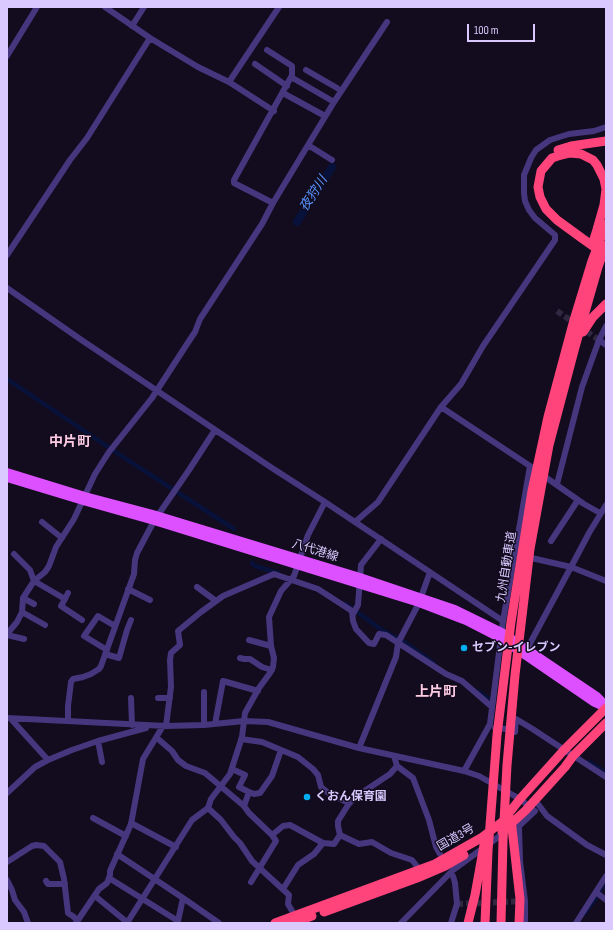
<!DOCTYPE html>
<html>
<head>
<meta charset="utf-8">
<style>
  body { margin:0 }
  #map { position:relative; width:613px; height:930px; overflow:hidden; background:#120c1e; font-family:"Sofia Sans Condensed",sans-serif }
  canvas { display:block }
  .frame { position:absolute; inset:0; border:8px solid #d9c9ff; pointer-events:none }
  .scale { position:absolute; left:467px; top:24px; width:68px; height:18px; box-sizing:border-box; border:2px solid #d9c9ff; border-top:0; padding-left:5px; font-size:12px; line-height:14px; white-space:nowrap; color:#d9c9ff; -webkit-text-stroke:3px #120c1e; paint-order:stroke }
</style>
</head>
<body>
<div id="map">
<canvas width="613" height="930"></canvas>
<div class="frame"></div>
<div class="scale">100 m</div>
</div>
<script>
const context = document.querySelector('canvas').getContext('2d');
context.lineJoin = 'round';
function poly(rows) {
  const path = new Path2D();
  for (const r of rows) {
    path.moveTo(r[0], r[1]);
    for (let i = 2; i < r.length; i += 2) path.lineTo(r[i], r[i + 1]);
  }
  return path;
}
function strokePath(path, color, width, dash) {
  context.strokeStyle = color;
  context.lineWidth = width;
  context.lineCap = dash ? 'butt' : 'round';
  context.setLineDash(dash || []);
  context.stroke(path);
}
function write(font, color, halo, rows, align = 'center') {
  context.font = font + ' "Sofia Sans Condensed","Noto Sans JP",sans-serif';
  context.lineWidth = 3;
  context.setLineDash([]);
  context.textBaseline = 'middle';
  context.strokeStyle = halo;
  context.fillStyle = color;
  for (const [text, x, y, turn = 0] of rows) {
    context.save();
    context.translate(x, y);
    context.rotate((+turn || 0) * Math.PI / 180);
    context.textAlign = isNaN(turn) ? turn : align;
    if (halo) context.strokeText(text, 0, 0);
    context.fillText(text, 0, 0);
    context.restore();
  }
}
strokePath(poly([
  [7,379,117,453,234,529],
  [252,563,255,566,278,573],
  [346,604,382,630,406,643,434,663],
  [479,692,490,700],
  [589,762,606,773],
  [585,913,599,894,606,881]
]), '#08113a', 4.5);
strokePath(poly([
  [297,222,332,167]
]), '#08113a', 8);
strokePath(poly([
  [557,311,599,340],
  [457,904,524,901]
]), '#302840', 6, [6, 3]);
strokePath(poly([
  [105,7,150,38,198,67,229,82,274,111],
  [132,26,144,7],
  [267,50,292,66,292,75,291,77],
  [7,56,37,7],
  [255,64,287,86],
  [306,70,337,88],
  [229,82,279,7],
  [283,93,325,116],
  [308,145,332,160],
  [273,203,234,183,234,180,291,77,334,102],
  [7,255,70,160,87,138,150,38],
  [7,288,80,339,272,468,325,502,503,621],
  [599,340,606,345],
  [441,407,533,468],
  [541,474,584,504,600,513],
  [557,484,582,387,599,340,606,326],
  [42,522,62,538],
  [355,522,378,502,441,407,461,384,483,346,555,240,555,235,535,218,529,210,525,201,524,193,524,175,531,158,536,150,550,140,569,134,594,131,606,127],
  [551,541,578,500],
  [14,554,30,570,34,581,65,599,68,593],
  [527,557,571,567,606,581],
  [197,587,216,601],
  [128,589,150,600],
  [23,598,34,604],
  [65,599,61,606,82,620],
  [22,612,45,625],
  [353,614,358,605,361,565,381,539],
  [7,634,17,622,22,612,23,598,34,581,45,572,49,566,56,547,74,519,95,474,109,452,152,398,189,341,195,332,200,319,262,224,273,203,334,102,387,22],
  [7,635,24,639],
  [249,640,271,646],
  [527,649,571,567,589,533,606,505],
  [107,650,84,636,98,616,115,626],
  [105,654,119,658,127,630,131,620],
  [240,658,244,659,250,659,262,667,272,670],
  [204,692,204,725],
  [131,698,132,725],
  [158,698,170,698],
  [7,718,166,726,204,725,244,721,268,722,359,748,464,771,479,776,520,799,535,811,519,826,520,862,525,901,525,923],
  [11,719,48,760],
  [68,721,68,706,71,682,73,679,83,677,91,674,99,669,101,666,134,574,135,560,137,553,154,521,189,470,215,430],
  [215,724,223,681,258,691],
  [166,726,171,687,170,660,171,653,180,645,178,631,201,612,223,596,274,574,318,589,352,611,353,621,356,629,369,643,374,644,379,634,386,635,446,674,462,681,492,707],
  [495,728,507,729,515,732,516,719,531,728,606,777],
  [157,738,172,751,178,760,186,766,205,773,244,806,249,813,272,835,276,841,251,882],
  [241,739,262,742,298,757,313,769,318,775,321,787,331,795,349,803],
  [98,741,102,762],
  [359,748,396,657,398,643,419,603,430,572],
  [394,756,397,766,413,778,429,820,436,847,440,854],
  [232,769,245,775,239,787,249,792],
  [464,771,490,724,503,621,530,466],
  [7,793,35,767,48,760,72,750,98,741,146,728],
  [535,800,547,816,587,845,606,855],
  [244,806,249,792,254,794,260,793,272,776,281,750],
  [93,818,126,836],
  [131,823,176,847],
  [272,835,283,826,290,825,323,843,334,844,340,835,338,826,338,821,348,805,354,798,390,774,397,766],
  [340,835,359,844,372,842,391,853,412,860,420,870],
  [117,854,183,898,178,921],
  [7,862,32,846,36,845,44,846,60,862,64,879,68,913,74,917,77,921],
  [109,878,178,921,178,923],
  [7,880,12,890,15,900,24,912,28,923],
  [46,881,48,884,65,884],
  [283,889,298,865,314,854,323,843],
  [596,892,606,900],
  [95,896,128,923],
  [183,898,219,923],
  [295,916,288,904,289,895,252,861,240,843,234,837,221,820,208,808,211,799,230,774,242,737,245,713,259,688,270,673,273,667,274,658,271,646,269,617,281,591,294,576,308,535,325,502],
  [76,923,99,889,107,883,110,875,110,871,131,824,143,759,163,726],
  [127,923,192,820,208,808],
  [401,923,453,870,497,838,504,831],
  [451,923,457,904,455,883,453,876],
  [576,923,606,876]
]), '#46367e', 6);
strokePath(poly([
  [7,472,85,496,153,514,360,577,455,609,502,632,597,696,601,700,606,707],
  [7,478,83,501,154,521,419,603,466,621,501,639,593,702,606,708]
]), '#dd50ff', 8);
strokePath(poly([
  [558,150,571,146,606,141],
  [592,245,596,233,604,205,606,189,604,179,597,165,593,160,581,154,570,153,558,156,552,158,541,171,538,187,540,197,546,209,557,220,583,239,600,251],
  [583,332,593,317,606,304],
  [511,819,520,899,519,923],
  [502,832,526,810,565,767,573,756,606,723],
  [324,912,417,878,445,866,464,855],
  [275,923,435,864,481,838,502,822,520,799,564,750,606,708],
  [293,923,312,916],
  [468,923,475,895,484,845],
  [485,923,488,851,497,735,511,622,532,491,548,417,574,320,592,261,606,224],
  [501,923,503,840,507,765,515,675,530,549,549,445,575,347,598,267,606,245]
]), '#ff447c', 9);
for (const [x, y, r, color] of [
  [464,648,4,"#00aff4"],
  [307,797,4,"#00aff4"]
]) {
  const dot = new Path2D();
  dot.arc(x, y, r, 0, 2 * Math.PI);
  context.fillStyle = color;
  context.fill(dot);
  strokePath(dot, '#120c1e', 1.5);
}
write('12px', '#d9c9ff', '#120c1e', [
  ["八代港線",315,551,17],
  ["九州自動車道",507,567,-81],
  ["国道3号",456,838,-30]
]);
write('bold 12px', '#d9c9ff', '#120c1e', [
  ["セブン-イレブン",472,648],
  ["くおん保育園",315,797]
], 'left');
write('italic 13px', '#5793ff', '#120c1e', [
  ["夜狩川",314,194,-57]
]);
write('bold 14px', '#ffcbe3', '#120c1e', [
  ["中片町",70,442],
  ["上片町",436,692]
]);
</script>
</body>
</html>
